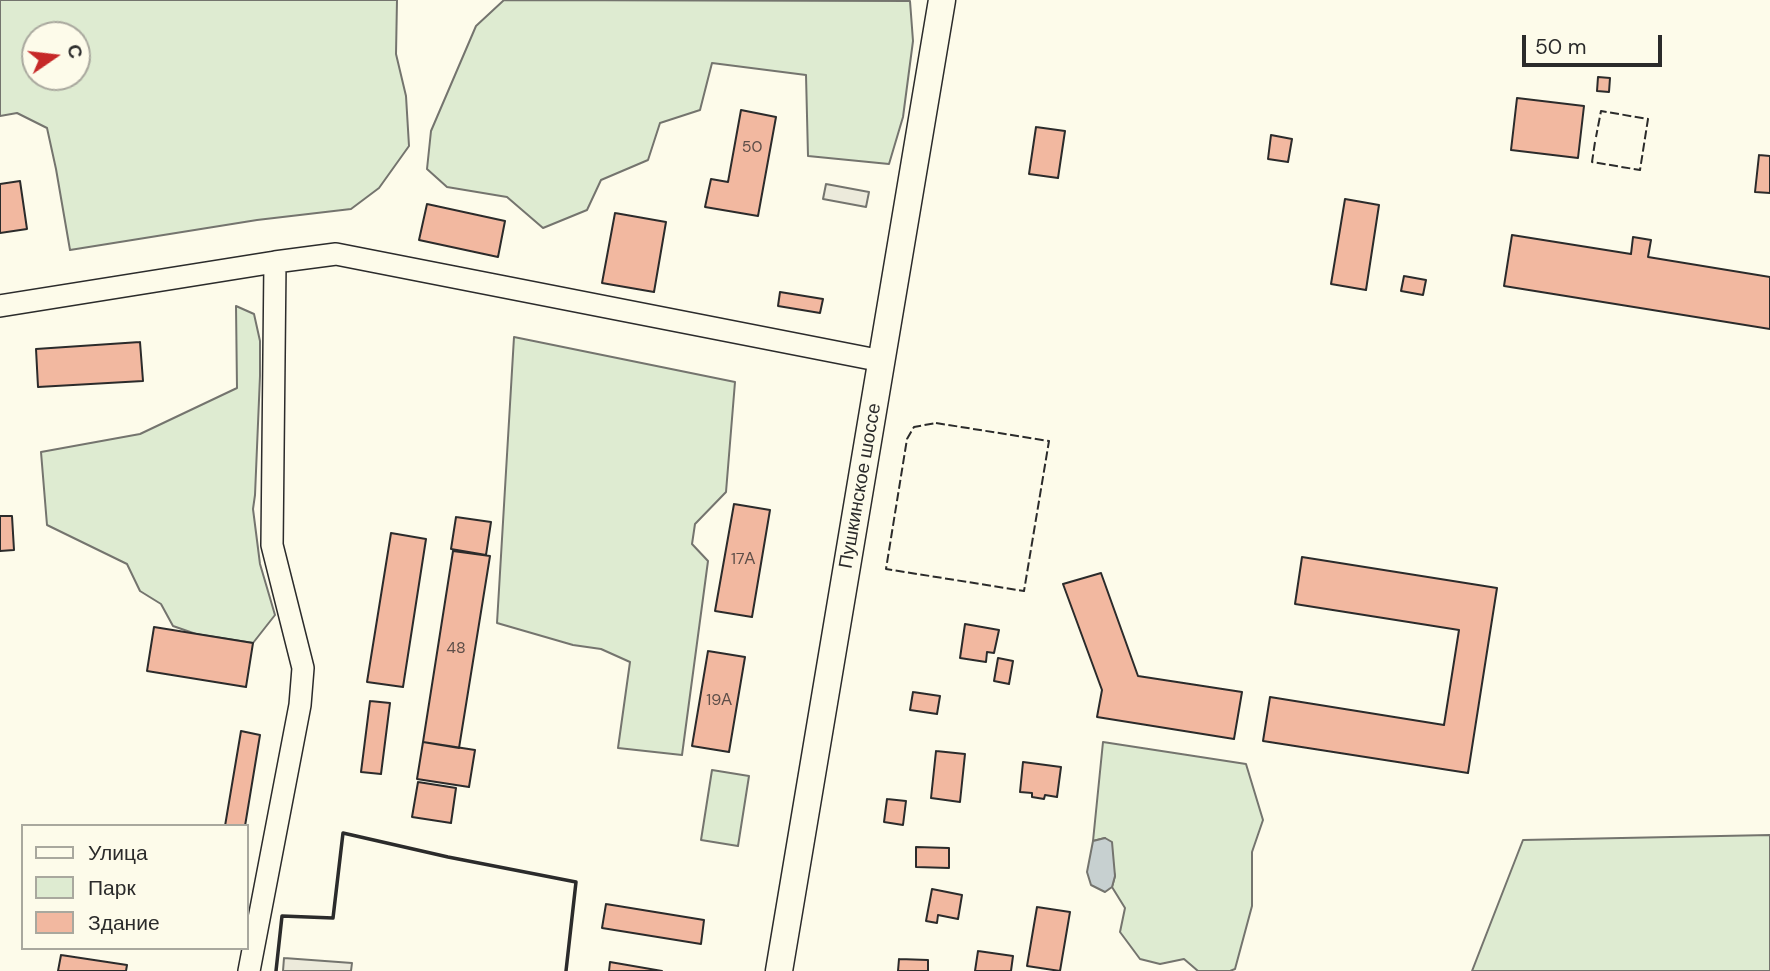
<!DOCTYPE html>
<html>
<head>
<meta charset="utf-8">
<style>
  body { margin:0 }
  #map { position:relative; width:1770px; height:971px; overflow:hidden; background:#fdfbea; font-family:"DM Sans",sans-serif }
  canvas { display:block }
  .legend { position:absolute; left:21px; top:824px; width:228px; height:126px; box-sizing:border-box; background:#fdfbea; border:2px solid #a9a89e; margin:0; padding:9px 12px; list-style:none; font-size:21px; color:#2b2b2b }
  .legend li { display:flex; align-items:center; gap:14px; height:35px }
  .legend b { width:35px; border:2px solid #a9a89e }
  .north { position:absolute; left:21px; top:21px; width:70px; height:70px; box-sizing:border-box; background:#fdfbea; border:2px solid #a9a89e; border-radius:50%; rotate:76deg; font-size:19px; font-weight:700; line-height:28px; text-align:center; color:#2b2b2b }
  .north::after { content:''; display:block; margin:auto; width:24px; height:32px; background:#c62828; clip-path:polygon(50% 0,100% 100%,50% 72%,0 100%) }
  .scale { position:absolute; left:1522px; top:35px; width:140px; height:32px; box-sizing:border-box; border:4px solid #2b2b2b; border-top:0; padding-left:9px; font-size:21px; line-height:24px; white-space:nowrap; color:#2b2b2b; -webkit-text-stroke:5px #fdfbea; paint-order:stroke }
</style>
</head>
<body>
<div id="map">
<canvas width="1770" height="971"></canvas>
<ul class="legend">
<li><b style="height:9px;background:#fdfbea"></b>Улица</li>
<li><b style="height:19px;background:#deebd1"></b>Парк</li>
<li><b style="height:19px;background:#f2b8a0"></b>Здание</li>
</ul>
<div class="north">С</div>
<div class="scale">50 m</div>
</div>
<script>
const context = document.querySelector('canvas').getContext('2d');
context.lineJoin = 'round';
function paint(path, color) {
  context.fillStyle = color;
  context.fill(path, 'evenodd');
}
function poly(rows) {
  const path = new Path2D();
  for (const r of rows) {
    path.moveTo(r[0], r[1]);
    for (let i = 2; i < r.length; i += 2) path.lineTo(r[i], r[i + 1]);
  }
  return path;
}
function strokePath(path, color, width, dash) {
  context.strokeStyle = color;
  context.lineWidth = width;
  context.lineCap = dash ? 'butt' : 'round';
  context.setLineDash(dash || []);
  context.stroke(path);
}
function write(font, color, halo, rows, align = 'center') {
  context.font = font + ' "DM Sans",sans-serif';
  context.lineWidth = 5;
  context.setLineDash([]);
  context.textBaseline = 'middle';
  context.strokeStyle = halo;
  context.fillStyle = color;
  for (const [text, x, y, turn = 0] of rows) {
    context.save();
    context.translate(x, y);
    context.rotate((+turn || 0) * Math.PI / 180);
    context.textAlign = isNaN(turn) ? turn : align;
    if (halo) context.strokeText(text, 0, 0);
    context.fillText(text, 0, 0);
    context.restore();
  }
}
const green = poly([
  [0,0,397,0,396,54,406,96,409,146,379,188,351,209,257,220,70,250,56,169,47,128,17,113,0,116,0,0],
  [35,35,77,35,77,77,35,77,35,35],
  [504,0,910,1,913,41,903,117,889,164,808,156,806,75,712,63,700,110,660,123,648,160,601,180,587,210,543,228,507,197,447,187,427,169,431,131,476,26,504,0],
  [236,306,254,314,260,341,260,376,255,495,253,509,260,564,275,615,253,643,196,634,173,626,161,604,140,591,127,564,47,525,41,452,140,434,237,388,236,306],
  [514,337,735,382,726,492,695,524,692,544,708,561,682,755,618,748,630,662,601,649,573,645,497,623,514,337],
  [1103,742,1246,764,1263,820,1252,852,1252,906,1235,969,1230,971,1198,971,1184,959,1160,964,1140,959,1120,932,1125,908,1112,887,1115,876,1105,838,1093,841,1103,742],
  [712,770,749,776,738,846,701,840,712,770],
  [1770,835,1770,971,1472,971,1523,840,1770,835]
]);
paint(green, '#deebd1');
strokePath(green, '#74746e', 2);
const parking = poly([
  [826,184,869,192,866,207,823,199,826,184],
  [284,958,352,963,351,971,283,971,284,958]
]);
paint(parking, '#eceadb');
strokePath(parking, '#74746e', 2);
const water = poly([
  [1105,838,1112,842,1115,876,1112,887,1105,892,1091,885,1087,872,1093,841,1105,838]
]);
paint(water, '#c7d0d0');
strokePath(water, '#74746e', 2);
const building = poly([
  [1598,77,1610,78,1609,92,1597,91,1598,77],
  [1517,98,1584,106,1578,158,1511,150,1517,98],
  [741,110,776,117,758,216,705,207,711,179,728,182,741,110],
  [1036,127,1065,131,1058,178,1029,174,1036,127],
  [1271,135,1292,139,1288,162,1268,159,1271,135],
  [1759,155,1770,156,1770,193,1755,192,1759,155],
  [20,181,27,229,0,233,0,184,20,181],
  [1345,199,1379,205,1366,290,1331,284,1345,199],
  [427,204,505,221,498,257,419,240,427,204],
  [615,213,666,222,654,292,602,283,615,213],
  [1512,235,1631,254,1633,237,1651,240,1648,257,1770,277,1770,329,1504,286,1512,235],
  [1404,276,1426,280,1423,295,1401,291,1404,276],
  [780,292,823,299,820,313,778,306,780,292],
  [140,342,143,381,38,387,36,349,140,342],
  [734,504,770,510,752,617,715,611,734,504],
  [0,516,12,516,14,550,0,551,0,516],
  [456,517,491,522,486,555,451,549,456,517],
  [391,533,426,539,403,687,367,682,391,533],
  [453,551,490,556,459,748,423,742,453,551],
  [1302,557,1497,588,1468,773,1263,741,1270,697,1444,725,1459,630,1295,604,1302,557],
  [1101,573,1138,676,1242,692,1234,739,1097,717,1102,690,1063,584,1101,573],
  [965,624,999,630,994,653,987,652,986,662,960,658,965,624],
  [154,627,253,643,246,687,147,671,154,627],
  [708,651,745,657,729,752,692,746,708,651],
  [998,658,1013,661,1009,684,994,681,998,658],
  [913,692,940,696,937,714,910,710,913,692],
  [370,701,390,703,381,774,361,772,370,701],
  [241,731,260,735,245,826,225,826,241,731],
  [423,742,475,750,469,787,417,779,423,742],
  [936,751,965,754,960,802,931,798,936,751],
  [1023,762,1061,767,1057,797,1045,795,1044,799,1032,797,1032,793,1020,792,1023,762],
  [418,782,456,788,451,823,412,817,418,782],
  [887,799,906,801,903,825,884,822,887,799],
  [916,847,949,848,949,868,916,867,916,847],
  [932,889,962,895,958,919,938,915,937,923,926,921,932,889],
  [606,904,704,920,701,944,602,928,606,904],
  [1037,907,1070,912,1060,971,1027,966,1037,907],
  [978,951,1013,956,1011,971,975,971,978,951],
  [61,955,127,965,126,971,58,971,61,955],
  [899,959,928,960,928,971,898,971,899,959],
  [610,962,662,971,609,971,610,962]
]);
paint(building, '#f2b8a0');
strokePath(building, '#2b2b2b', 2);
const minor = poly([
  [0,306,275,262,336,254,882,361],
  [249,971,300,705,303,668,272,545,275,262]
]);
const major = poly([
  [779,971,942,0]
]);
strokePath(minor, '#2b2b2b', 24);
strokePath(major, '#2b2b2b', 29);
strokePath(minor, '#fdfbea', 21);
strokePath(major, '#fdfbea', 26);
strokePath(poly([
  [1595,142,1592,162,1640,170,1648,119,1601,111,1596,137],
  [936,423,1049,441,1024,591,886,569,907,439,914,427,936,423]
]), '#2b2b2b', 2, [9, 3.5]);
strokePath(poly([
  [276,971,282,916,333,918,343,833,448,857,576,882,566,971]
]), '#2b2b2b', 3.5);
write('16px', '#5d4e48', null, [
  ["50",752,148],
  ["17А",743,560],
  ["48",456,649],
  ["19А",719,701]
]);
write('19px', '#2b2b2b', '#fdfbea', [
  ["Пушкинское шоссе",861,486,-80]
]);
</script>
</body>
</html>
